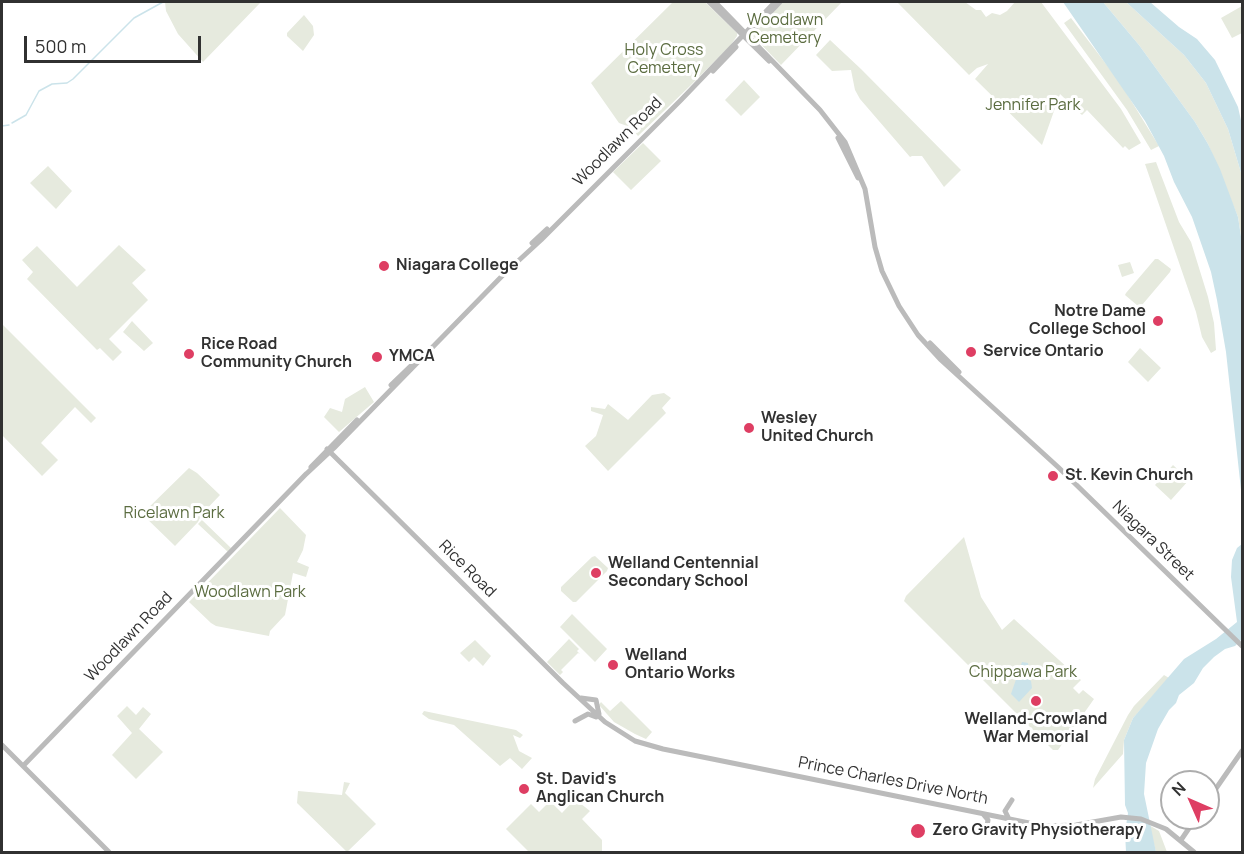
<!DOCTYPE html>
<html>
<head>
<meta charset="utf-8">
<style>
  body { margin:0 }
  #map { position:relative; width:1244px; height:854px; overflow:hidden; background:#fff; font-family:Manrope,sans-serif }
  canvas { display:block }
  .frame { position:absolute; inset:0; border:3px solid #313131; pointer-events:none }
  .north { position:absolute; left:1160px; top:770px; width:60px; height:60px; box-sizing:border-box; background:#fff; border:2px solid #adadad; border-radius:50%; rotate:315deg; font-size:16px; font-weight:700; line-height:24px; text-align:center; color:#313131 }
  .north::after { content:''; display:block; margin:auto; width:21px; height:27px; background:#de3e63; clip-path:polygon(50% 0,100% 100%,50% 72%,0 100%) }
  .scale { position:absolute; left:24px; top:36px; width:177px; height:27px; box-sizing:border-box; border:3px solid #313131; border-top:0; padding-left:8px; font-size:18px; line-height:21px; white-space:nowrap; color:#313131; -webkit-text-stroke:4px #fff; paint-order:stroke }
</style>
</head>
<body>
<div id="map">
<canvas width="1244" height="854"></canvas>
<div class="frame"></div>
<div class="north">N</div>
<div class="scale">500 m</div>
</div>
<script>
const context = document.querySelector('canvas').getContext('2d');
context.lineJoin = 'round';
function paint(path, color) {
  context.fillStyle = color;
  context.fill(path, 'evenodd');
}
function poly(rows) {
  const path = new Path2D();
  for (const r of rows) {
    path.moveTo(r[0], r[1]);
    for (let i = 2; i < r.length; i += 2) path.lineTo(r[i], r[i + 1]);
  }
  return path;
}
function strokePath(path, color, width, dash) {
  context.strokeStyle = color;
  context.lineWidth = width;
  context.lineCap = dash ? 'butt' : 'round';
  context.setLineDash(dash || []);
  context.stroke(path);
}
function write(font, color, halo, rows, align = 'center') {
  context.font = font + ' Manrope,sans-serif';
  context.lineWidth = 6;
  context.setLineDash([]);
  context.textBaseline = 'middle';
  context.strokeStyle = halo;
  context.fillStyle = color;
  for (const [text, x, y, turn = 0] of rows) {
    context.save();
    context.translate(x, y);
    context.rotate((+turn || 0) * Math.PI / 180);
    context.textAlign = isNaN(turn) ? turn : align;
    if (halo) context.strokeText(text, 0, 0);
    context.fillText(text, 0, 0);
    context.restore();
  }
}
paint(poly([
  [165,2,261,2,203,62,178,34,166,11],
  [673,2,705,2,737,33,737,36,730,46,690,86,638,136,630,127,619,123,591,83],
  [783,2,842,2,781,65,752,35],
  [897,2,965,2,976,10,981,10,986,17,992,13,1000,15,1007,11,1015,2,1041,2,1121,109,1141,143,1129,150,1125,146,1123,148,1087,110,1082,115,1060,94,1042,145,975,79,988,64,977,68,969,75],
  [1103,2,1126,2,1184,55,1206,83,1228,129,1242,176,1242,243,1238,217,1208,144,1195,122,1139,45],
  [1242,6,1242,33,1232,38,1221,18],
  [304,15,313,26,314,35,303,51,287,36,287,33],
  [1071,18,1119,81,1159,146,1151,150,1127,110,1064,23],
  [830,40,861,69,961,170,944,187,922,156,912,156,910,157,860,99,855,90,851,70,832,71,816,55],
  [744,80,760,97,741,116,725,100],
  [643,143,661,161,631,190,613,172],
  [1156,162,1179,222,1191,242,1208,297,1214,323,1216,350,1211,353,1202,337,1196,312,1145,164],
  [48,166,72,191,56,209,30,183],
  [119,245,146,270,132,283,148,300,109,339,122,352,113,361,100,348,97,350,27,279,33,272,22,260,37,246,77,287],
  [1155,259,1158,259,1171,269,1170,272,1142,305,1138,306,1125,295,1126,293],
  [1130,262,1134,273,1122,277,1118,265],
  [132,321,153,343,144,351,123,332],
  [2,324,96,418,91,423,75,407,41,443,58,460,42,476,2,435],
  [1140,348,1161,368,1148,382,1128,362],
  [365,387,374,402,339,432,324,417,330,408,342,412,345,399],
  [664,393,671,398,662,408,666,413,608,471,585,446,596,436,603,415,591,411,591,407,605,409,608,404,628,420,652,395],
  [1173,465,1189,480,1171,500,1155,485],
  [189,468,197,473,220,495,202,514,198,522,175,546,142,514],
  [280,508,306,535,303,550,297,562,309,567,306,577,293,573,285,615,270,631,269,636,216,626,211,623,189,602],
  [202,520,231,548,228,552,198,524],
  [964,537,981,597,1002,630,1014,619,1081,680,1073,688,1079,694,1083,690,1094,699,1058,750,1053,750,904,601,906,596],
  [595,556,608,568,607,571,576,602,573,602,561,591,561,587,592,557],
  [572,614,607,649,595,662,560,627],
  [569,639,579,649,577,651,580,654,578,653,561,670,563,672,560,675,547,662],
  [475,640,491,656,483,666,474,657,469,662,460,653],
  [1164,675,1169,678,1133,718,1124,740,1123,754,1093,788,1095,779,1128,715,1134,706],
  [621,701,652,732,646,739,635,734,614,722,599,705,601,702,610,711],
  [127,706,136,715,143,707,151,714,139,729,163,752,136,779,112,755,132,733,117,716],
  [424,711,516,730,523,735,520,738,513,735,519,751,532,758,522,769,510,758,500,766,454,725,429,719,422,714],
  [344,782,350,783,345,793,376,824,347,852,297,803,298,791,342,795],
  [575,799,590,811,582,819,602,840,602,852,529,852,506,829,531,804,539,812,550,801,562,813],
  [1149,825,1159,831,1167,852,1156,852]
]), '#e6eade');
paint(poly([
  [1063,2,1103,2,1139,45,1195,122,1208,144,1220,169,1238,217,1242,243,1242,499,1226,352,1217,300,1211,272,1192,217,1174,182,1164,156,1145,121],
  [1126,2,1150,2,1179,27,1197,39,1215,60,1238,107,1242,125,1242,176,1228,129,1206,83,1184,55],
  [1242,544,1242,639,1235,646,1225,649,1214,657,1203,668,1194,683,1179,695,1176,703,1169,710,1158,729,1146,763,1144,794,1156,852,1126,852,1125,832,1128,813,1125,805,1124,740,1133,718,1184,659,1216,639,1237,622,1231,577,1232,560,1237,548],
  [1022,662,1028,663,1029,671,1027,677,1031,681,1032,688,1019,702,1011,694]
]), '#cbe3ea');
strokePath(poly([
  [12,123,26,115,39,91,52,84,67,83,73,79,134,18,163,2],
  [2,126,9,125]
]), '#cbe3ea', 1.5);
strokePath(poly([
  [709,2,769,61],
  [715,2,820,110,845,142,865,189,875,247,882,271,899,306,918,335,941,360,1058,467,1242,646],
  [751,32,780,2],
  [713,71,736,47],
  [838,138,858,178],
  [532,243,547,229],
  [930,343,959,372],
  [391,385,419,358],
  [327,449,563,683,605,722,635,741,663,749,1044,826,1076,825,1121,817,1141,819,1166,829,1194,852],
  [311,467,357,420],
  [304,476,334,448,504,274,541,240,681,100,775,2],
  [581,698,596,700,599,714],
  [575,721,588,714,596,717],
  [2,745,109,852],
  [23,766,306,474],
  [1208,800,1242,751],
  [983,814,988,820,987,826],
  [1009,819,1005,811,1012,800],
  [1181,840,1196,818]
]), '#bbb', 5);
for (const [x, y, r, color] of [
  [384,266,6,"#de3e63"],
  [1158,321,6,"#de3e63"],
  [971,352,6,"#de3e63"],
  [189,354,6,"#de3e63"],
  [377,357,6,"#de3e63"],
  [749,428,6,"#de3e63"],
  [1053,476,6,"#de3e63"],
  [596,573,6,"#de3e63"],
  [613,665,6,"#de3e63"],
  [1036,701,6,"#de3e63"],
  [524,789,6,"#de3e63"],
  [918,831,8,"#de3e63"]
]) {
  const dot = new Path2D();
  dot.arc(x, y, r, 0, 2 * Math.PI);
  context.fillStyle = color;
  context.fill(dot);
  strokePath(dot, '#fff', 2);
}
write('16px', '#5b6c40', '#fff', [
  ["Woodlawn",785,21],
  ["Cemetery",785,39],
  ["Holy Cross",664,51],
  ["Cemetery",664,69],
  ["Jennifer Park",1033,106],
  ["Ricelawn Park",174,514],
  ["Woodlawn Park",250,593],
  ["Chippawa Park",1023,673]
]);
write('16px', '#313131', '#fff', [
  ["Woodlawn Road",618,142,-45],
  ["Niagara Street",1153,541,44],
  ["Rice Road",467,569,45],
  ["Woodlawn Road",129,637,-46],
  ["Prince Charles Drive North",893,781,11]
]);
write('bold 16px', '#313131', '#fff', [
  ["Niagara College",396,266],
  ["Notre Dame",1146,312,"right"],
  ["College School",1146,330,"right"],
  ["Rice Road",201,345],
  ["Community Church",201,363],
  ["Service Ontario",983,352],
  ["YMCA",389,357],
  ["Wesley",761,419],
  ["United Church",761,437],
  ["St. Kevin Church",1065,476],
  ["Welland Centennial",608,564],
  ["Secondary School",608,582],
  ["Welland",625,656],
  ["Ontario Works",625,674],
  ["Welland-Crowland",1036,720,"center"],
  ["War Memorial",1036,738,"center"],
  ["St. David's",536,780],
  ["Anglican Church",536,798],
  ["Zero Gravity Physiotherapy",932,831]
], 'left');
</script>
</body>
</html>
